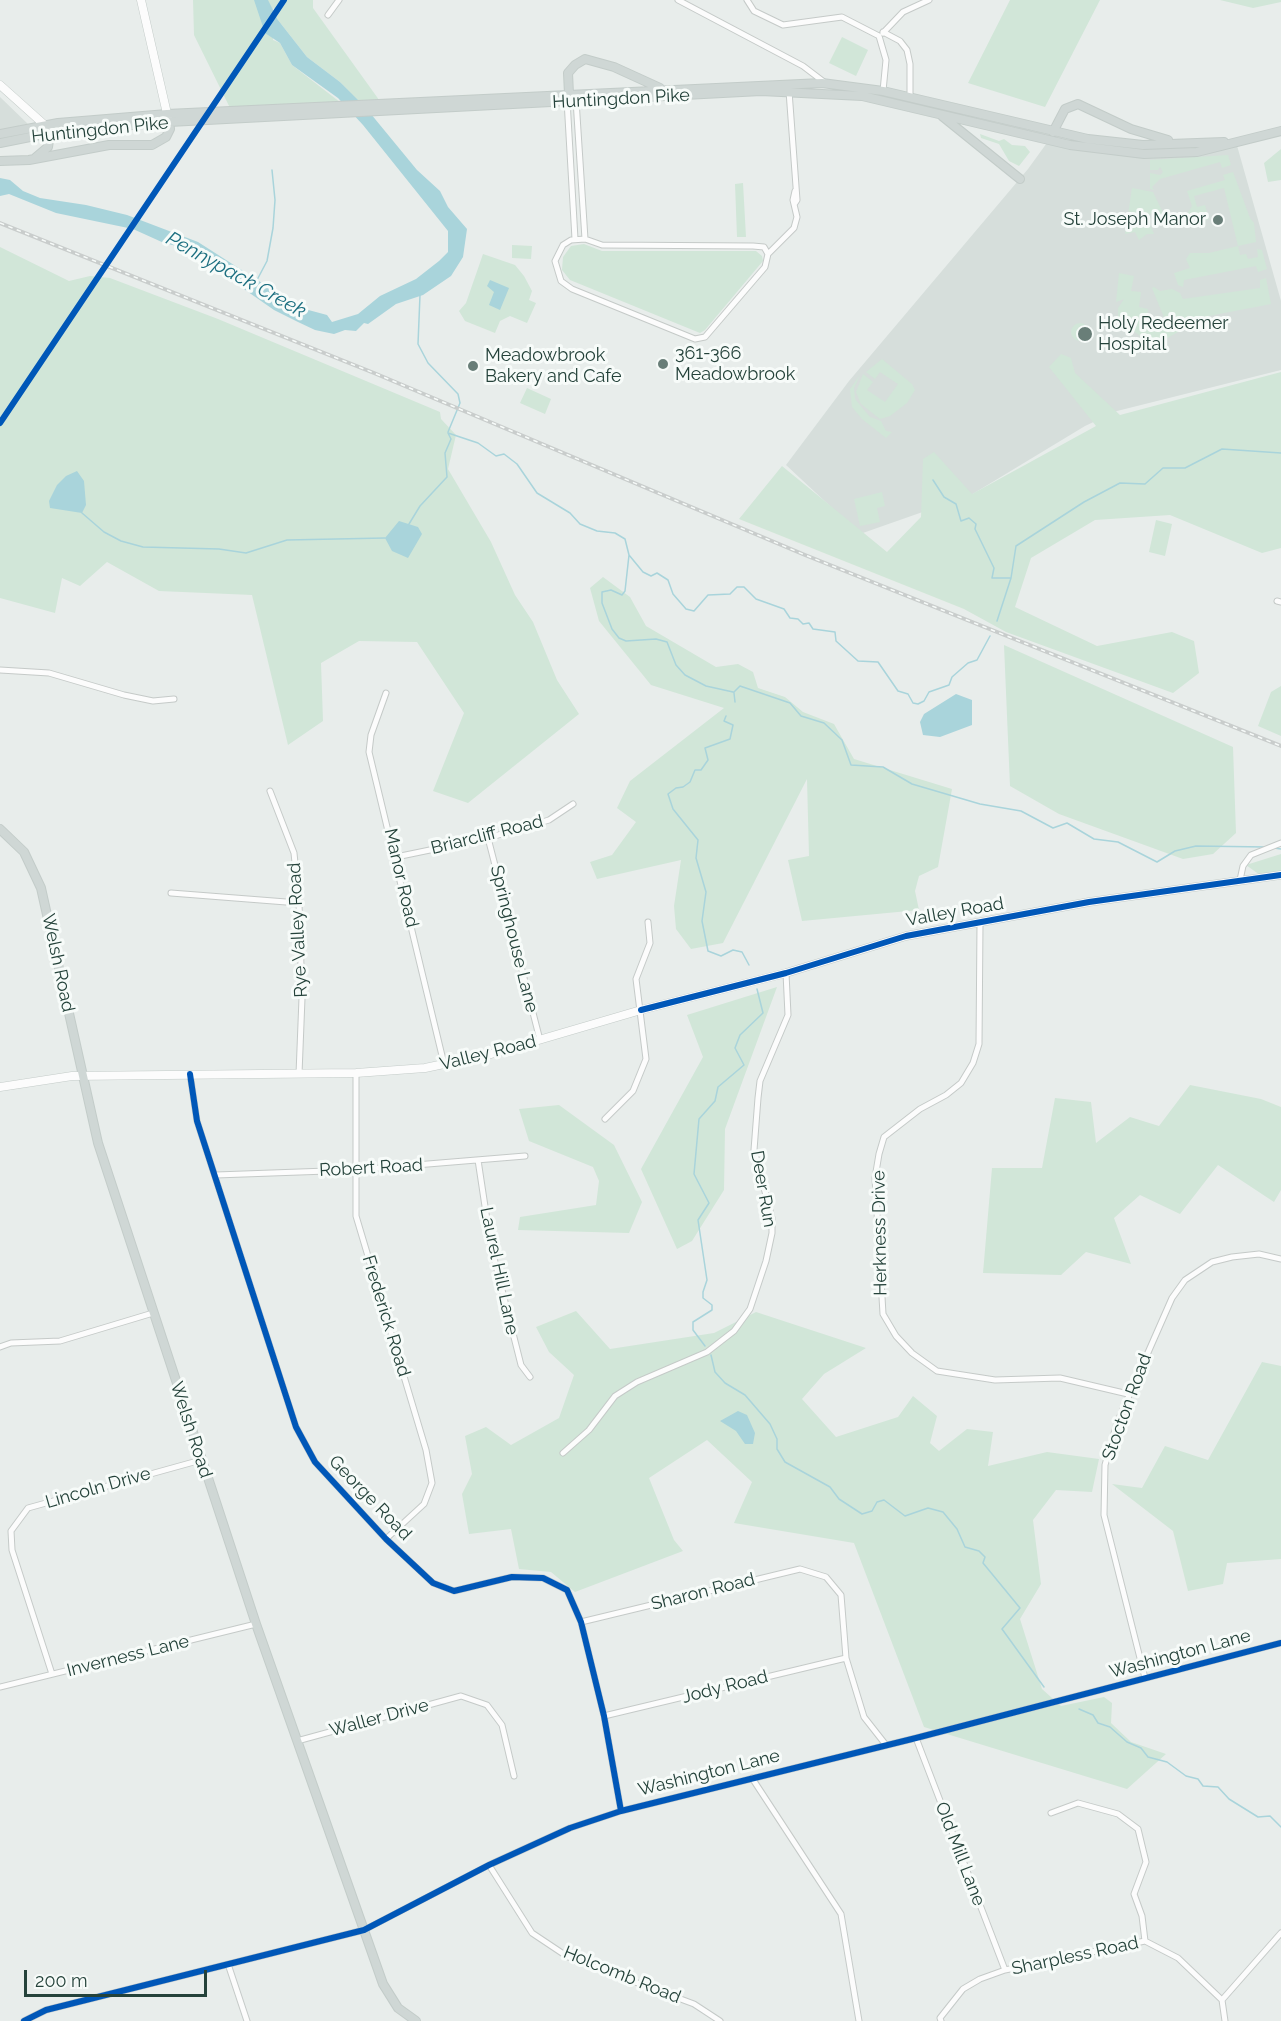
<!DOCTYPE html>
<html>
<head>
<meta charset="utf-8">
<style>
  body { margin:0 }
  #map { position:relative; width:1281px; height:2021px; overflow:hidden; background:#e8edeb; font-family:Raleway,sans-serif }
  canvas { display:block }
  .scale { position:absolute; left:24px; top:1970px; width:183px; height:27px; box-sizing:border-box; border:3px solid #24423a; border-top:0; padding-left:8px; font-size:18px; line-height:21px; white-space:nowrap; color:#24423a; -webkit-text-stroke:4px #f7fbf9; paint-order:stroke }
</style>
</head>
<body>
<div id="map">
<canvas width="1281" height="2021"></canvas>
<div class="scale">200 m</div>
</div>
<script>
const context = document.querySelector('canvas').getContext('2d');
context.lineJoin = 'round';
function paint(path, color) {
  context.fillStyle = color;
  context.fill(path, 'evenodd');
}
function poly(rows) {
  const path = new Path2D();
  for (const r of rows) {
    if (r.length === 3) {
      path.moveTo(r[0] + r[2], r[1]);
      path.arc(r[0], r[1], r[2], 0, 2 * Math.PI);
      continue;
    }
    path.moveTo(r[0], r[1]);
    for (let i = 2; i < r.length; i += 2) path.lineTo(r[i], r[i + 1]);
  }
  return path;
}
function strokePath(path, color, width, dash) {
  context.strokeStyle = color;
  context.lineWidth = width;
  context.lineCap = dash ? 'butt' : 'round';
  context.setLineDash(dash || []);
  context.stroke(path);
}
function write(font, color, halo, rows, align = 'center') {
  context.font = font + ' Raleway,sans-serif';
  context.lineWidth = 6;
  context.setLineDash([]);
  context.textBaseline = 'middle';
  context.strokeStyle = halo;
  context.fillStyle = color;
  for (const [text, x, y, turn = 0] of rows) {
    context.save();
    context.translate(x, y);
    context.rotate((+turn || 0) * Math.PI / 180);
    context.textAlign = isNaN(turn) ? turn : align;
    if (halo) context.strokeText(text, 0, 0);
    context.fillText(text, 0, 0);
    context.restore();
  }
}
paint(poly([
  [0,97,28,124,0,130],
  [1049,140,1171,154,1236,142,1281,301,1281,370,1117,411,1085,426,971,495,860,534,786,465,849,381,1028,169]
]), '#d6dedb');
paint(poly([
  [193,0,313,0,313,8,382,104,362,105,340,82,307,57,278,20,273,7,273,40,280,43,292,65,345,106,232,112,194,35],
  [1010,0,1100,0,1045,107,968,83],
  [1220,0,1281,0,1281,2,1253,8],
  [842,37,868,50,856,76,829,63],
  [980,134,999,141,1004,139,1012,145,1025,146,1030,152,1019,166,1009,161,999,144,981,138],
  [1281,149,1281,180,1268,182,1264,163],
  [1228,155,1231,165,1222,168,1220,162,1160,179,1152,187,1154,190,1150,189,1150,173,1160,175,1163,172,1160,167,1158,170,1150,170,1150,160],
  [1233,172,1250,218,1254,223,1256,242,1238,246,1224,188,1194,196,1197,207,1205,205,1209,219,1200,223,1196,217,1177,228,1177,222,1184,219,1192,206,1187,191,1225,180,1223,175],
  [743,183,746,237,737,237,735,184],
  [1132,188,1153,192,1167,221,1166,228,1158,213,1152,213,1146,216,1154,234,1147,234,1139,240,1135,232,1125,234],
  [584,244,602,251,756,251,762,256,763,261,705,330,700,333,570,280,562,270,563,257,571,246],
  [512,245,532,246,531,259,512,258],
  [1238,246,1240,255,1246,254,1248,259,1258,257,1257,249,1262,250,1267,269,1258,272,1256,266,1184,280,1183,287,1178,285,1174,273,1190,268,1186,259,1190,253,1209,253],
  [0,247,69,281,90,276,110,278,218,319,440,412,441,419,456,435,448,469,491,542,515,595,533,622,557,680,579,714,468,803,433,791,464,713,417,642,359,641,321,663,323,721,288,745,252,595,159,591,107,562,80,586,62,578,55,613,0,598],
  [483,254,515,265,524,276,532,291,529,300,536,303,527,323,510,316,500,321,495,333,465,321,459,311,466,303],
  [1119,273,1134,276,1131,291,1141,292,1139,307,1148,309,1146,323,1158,327,1168,323,1168,320,1165,320,1152,288,1154,287,1160,291,1172,289,1180,293,1183,299,1260,288,1260,280,1266,278,1271,304,1183,321,1187,327,1155,345,1150,341,1148,342,1118,319,1118,308,1124,299,1116,302],
  [1080,332,9],
  [1061,354,1071,358,1075,373,1120,415,1281,372,1281,548,1262,553,1170,515,1095,520,1031,558,1015,607,1097,646,1172,632,1194,641,1199,673,1173,693,1006,632,964,609,739,519,782,466,887,552,921,517,923,459,934,452,972,494,1096,426,1049,367],
  [882,359,912,384,915,390,907,403,890,416,880,419,861,404,856,392,863,374,873,382,867,390,885,402,898,384,880,372,875,379,866,372],
  [860,375,854,388,855,399,870,417,881,421,886,431,892,432,886,438,862,419,852,407,850,389],
  [527,388,551,399,545,414,520,403],
  [882,492,885,506,877,508,880,522,860,526,854,499],
  [1156,520,1172,524,1165,556,1149,552],
  [603,577,630,597,646,626,716,667,738,664,753,672,758,688,785,697,803,712,834,724,854,759,952,789,938,867,919,876,915,891,919,910,802,921,788,860,809,856,807,779,723,943,691,949,676,929,674,906,681,860,597,879,590,862,612,855,636,822,617,808,630,781,724,708,651,685,599,621,590,588],
  [1004,645,1233,747,1236,833,1213,854,1183,859,1059,814,1010,786],
  [1281,686,1281,736,1258,726,1271,692],
  [1281,854,1281,874,1260,875,1246,865],
  [777,987,725,1129,724,1190,692,1241,677,1249,641,1169,703,1057,687,1015],
  [1190,1085,1261,1099,1281,1107,1281,1190,1274,1202,1218,1165,1180,1214,1140,1195,1114,1218,1131,1264,1086,1252,1061,1275,983,1273,992,1168,1042,1168,1055,1098,1091,1102,1096,1143,1130,1117,1159,1126],
  [559,1105,614,1145,642,1202,629,1233,518,1230,520,1217,596,1205,599,1181,593,1167,529,1141,519,1109],
  [576,1311,610,1349,714,1333,756,1312,866,1348,824,1374,802,1399,836,1437,898,1417,913,1396,937,1416,930,1443,939,1451,967,1429,993,1432,988,1466,1047,1452,1099,1459,1092,1492,1056,1490,1033,1520,1041,1584,1020,1619,1042,1689,1061,1706,1104,1697,1112,1703,1111,1723,1131,1742,1166,1754,1127,1789,924,1727,854,1543,734,1523,752,1482,707,1440,649,1478,674,1540,683,1551,575,1592,551,1572,519,1569,511,1529,469,1534,462,1494,472,1474,465,1436,486,1427,511,1445,559,1418,574,1375,549,1352,536,1327],
  [1262,1362,1281,1366,1281,1559,1227,1563,1223,1584,1188,1591,1173,1531,1112,1484,1142,1488,1165,1446,1208,1460]
]), '#d1e6d8');
paint(poly([
  [254,0,268,0,278,20,307,57,340,82,366,108,417,170,440,191,448,207,467,229,463,257,451,276,423,295,396,304,368,324,364,323,356,331,345,330,334,334,315,330,298,322,274,310,185,248,164,243,133,229,56,213,9,194,0,196,0,178,10,180,23,191,40,198,86,205,127,215,198,242,301,308,327,315,332,322,358,314,380,296,416,279,439,261,448,252,448,231,363,125,338,98,292,65,280,43,265,33],
  [490,280,509,288,500,310,489,305,494,292,487,286],
  [77,471,84,481,86,505,82,513,50,508,49,501,57,485,66,476],
  [399,521,418,527,422,534,408,558,392,551,385,538],
  [956,694,972,700,972,725,940,737,923,735,920,722,924,714],
  [738,1411,747,1415,755,1433,753,1444,745,1444,736,1431,720,1421]
]), '#a9d4db');
strokePath(poly([
  [257,280,267,261,273,228,275,200,272,170],
  [420,295,418,344,428,363,458,394,460,403,448,432],
  [448,433,478,443,496,456,504,454,517,464,537,493,570,513,580,524,597,531,615,533,625,539,629,555,625,591,622,595,611,590,602,592,602,603,612,629,619,638,626,641,656,639,667,642,676,665,685,675,706,686,733,692],
  [933,480,944,497,956,504,961,521,969,518,976,524,975,529,994,568,992,578,1010,578],
  [82,513,104,532,121,541,143,547,219,549,246,553,287,540,385,538],
  [409,524,420,506,447,477,445,453,451,439,448,433],
  [629,555,643,572,651,576,657,573,668,580,673,594,686,609,694,611,708,595,730,594,737,587,744,587,756,599,784,609,790,618,798,619,803,624,809,623,813,629,835,632,836,641,858,661,878,662,898,691,908,694,913,703,918,704,924,701,929,692,949,685,952,677,968,663,977,660,990,636],
  [997,621,1011,578,1016,546,1084,502,1120,483,1145,484,1163,468,1185,468,1222,449,1281,453],
  [734,692,740,686,790,703,801,716,824,723,842,740,851,765,883,767,912,784,980,804,1021,811,1053,828,1067,823,1094,839,1118,842,1157,862,1175,851,1196,846,1266,847],
  [734,693,735,702],
  [726,716,724,721,733,725,730,739,705,748,708,760,701,770,695,770,690,782,683,787,676,788,668,794,673,809,698,840,696,858,706,892,702,921,708,951,721,956,733,950,742,952,749,965],
  [1274,848,1281,849],
  [705,1346,693,1330,693,1322,712,1310,712,1305,703,1298,703,1292,707,1280,698,1220,709,1203,694,1174,699,1119,715,1101,718,1087,744,1065,735,1048,740,1035,763,1013,757,989],
  [711,1355,715,1372,725,1383,745,1395,770,1424,777,1439,777,1449,785,1462,830,1487,839,1499,862,1514,872,1511,877,1502,884,1500,905,1516,928,1508,943,1512,957,1529,965,1547,979,1551,985,1557,983,1563,1020,1608,1002,1629,1044,1687],
  [1079,1709,1093,1715,1098,1723,1110,1727,1127,1742,1141,1748,1148,1757,1167,1762,1186,1776,1198,1779,1203,1786,1218,1787,1229,1799,1258,1817,1270,1816,1281,1827]
]), '#a9d4db', 1.5);
const street = poly([
  [678,0,803,66,824,82],
  [747,0,754,11,783,25,842,17,879,36,886,60,883,91],
  [328,15,339,0],
  [883,32,900,41,907,50,910,64,910,98],
  [883,33,903,12,929,0],
  [789,91,797,200,795,203],
  [567,100,575,239],
  [576,100,585,239],
  [768,254,764,247,753,246,602,245,585,239,571,240,563,245,555,261,561,281,572,289,695,339,705,337,765,267,768,254,794,228,797,217,793,200,795,191],
  [1277,601,1281,602],
  [0,670,49,673,124,695,153,701,174,699],
  [386,693,371,735,369,752,444,1064],
  [270,791,294,853,299,903,302,998,299,1074],
  [488,838,540,1040],
  [396,857,488,838,549,820,573,804],
  [1240,880,1243,866,1251,855,1281,843],
  [171,893,299,903],
  [980,924,979,1044,973,1063,961,1083,946,1095,920,1109,884,1137,879,1154,875,1178,883,1314,896,1336,912,1353,937,1371,995,1380,1060,1378,1128,1394],
  [356,1073,356,1216,426,1450,432,1483,424,1504,386,1539],
  [190,1074,197,1121,296,1427,315,1462,386,1539,433,1583,454,1591,512,1577,543,1578,567,1590,581,1622,604,1716,621,1811],
  [605,1119,633,1091,646,1059,636,979,650,943,648,922],
  [478,1160,491,1246,521,1365,530,1377],
  [216,1175,355,1170,525,1156],
  [0,1347,11,1343,60,1341,153,1313],
  [563,1453,589,1430,615,1396,637,1382,707,1352,734,1331,750,1309,766,1261,772,1233,772,1218,754,1150,758,1098,760,1081,788,1015,786,973],
  [581,1622,800,1569,826,1577,841,1595,846,1658,864,1717,886,1745],
  [52,1674,12,1550,11,1531,28,1508,201,1460],
  [1145,1678,1104,1515,1105,1465,1117,1423,1172,1298,1185,1280,1212,1262,1232,1257,1259,1254,1281,1259],
  [0,1687,256,1624],
  [604,1716,846,1658],
  [916,1738,1005,1970],
  [297,1741,461,1696,487,1705,502,1725,514,1776],
  [752,1778,841,1914,859,2021],
  [1051,1813,1078,1803,1118,1814,1138,1829,1146,1862,1134,1894,1142,1916,1145,1941],
  [489,1865,532,1933,568,1957,694,2004,720,2021],
  [228,1964,247,2021],
  [24,2021,46,2010,364,1930,489,1865,570,1828,621,1811,916,1738,1281,1643],
  [941,2021,940,2018,963,1989,980,1979,1005,1970,1145,1941,1178,1958,1222,2000],
  [1225,2021,1222,2000,1281,1933]
]);
const secondary = poly([
  [141,0,168,118],
  [0,85,48,128],
  [0,1087,72,1076,356,1073,425,1068,491,1054,641,1010,786,973,906,936,1089,902,1281,875]
]);
const primary = poly([
  [569,94,568,73,575,65,585,59,614,67,660,88],
  [942,116,1020,179],
  [1053,132,1065,109,1078,104,1131,129,1168,140],
  [0,134,58,123,167,114,822,83,883,91,1088,139,1143,145,1224,142],
  [0,143,60,131,169,122,761,91,862,96,1070,145,1144,154,1197,152,1281,131],
  [35,158,48,147,50,133],
  [0,161,29,160,109,145,152,145,166,137,170,129,169,122],
  [0,829,24,852,41,888,98,1143,256,1624,383,1984,398,2008,416,2021]
]);
strokePath(street, '#c5cac8', 7);
strokePath(secondary, '#c3cbc8', 9);
strokePath(primary, '#c3ccc9', 10);
strokePath(street, '#fcfcfc', 5);
strokePath(secondary, '#fcfcfc', 8);
strokePath(primary, '#cfd7d5', 8);
const rail = poly([
  [0,223,374,373,805,555,1281,746]
]);
strokePath(rail, '#c9cdcc', 4);
strokePath(rail, '#f7fbf9', 1.5, [4.5]);
strokePath(poly([
  [0,423,284,0],
  [641,1010,786,973,906,936,1089,902,1281,875],
  [190,1074,197,1121,296,1427,315,1462,386,1539,433,1583,454,1591,512,1577,543,1578,567,1590,581,1622,604,1716,621,1811],
  [24,2021,46,2010,364,1930,489,1865,570,1828,621,1811,916,1738,1281,1643]
]), '#0057b8', 6);
for (const [x, y, r, color] of [
  [1218,220,6,"#697e78"],
  [1085,334,8,"#697e78"],
  [663,364,6,"#697e78"],
  [473,366,6,"#697e78"]
]) {
  const dot = new Path2D();
  dot.arc(x, y, r, 0, 2 * Math.PI);
  context.fillStyle = color;
  context.fill(dot);
  strokePath(dot, '#f7fbf9', 2);
}
write('18px', '#24423a', '#f7fbf9', [
  ["Huntingdon Pike",621,99,-3],
  ["Huntingdon Pike",100,130,-6],
  ["Briarcliff Road",487,835,-14],
  ["Manor Road",401,878,77],
  ["Valley Road",955,912,-10],
  ["Rye Valley Road",298,930,-93],
  ["Springhouse Lane",514,939,76],
  ["Welsh Road",58,963,78],
  ["Valley Road",488,1053,-14],
  ["Robert Road",371,1168,-3],
  ["Deer Run",763,1189,80],
  ["Herkness Drive",880,1233,-91],
  ["Laurel Hill Lane",499,1271,78],
  ["Frederick Road",386,1316,73],
  ["Stocton Road",1127,1407,-70],
  ["Welsh Road",191,1430,72],
  ["Lincoln Drive",98,1488,-16],
  ["George Road",370,1498,46],
  ["Sharon Road",703,1592,-14],
  ["Washington Lane",1180,1654,-15],
  ["Inverness Lane",128,1656,-14],
  ["Jody Road",725,1687,-14],
  ["Waller Drive",379,1718,-15],
  ["Washington Lane",709,1773,-14],
  ["Old Mill Lane",960,1854,69],
  ["Sharpless Road",1075,1956,-12],
  ["Holcomb Road",622,1975,22]
]);
write('18px', '#24423a', '#f7fbf9', [
  ["St. Joseph Manor",1206,220,"right"],
  ["Holy Redeemer",1098,324],
  ["Hospital",1098,345],
  ["361-366",675,354],
  ["Meadowbrook",675,375],
  ["Meadowbrook",485,356],
  ["Bakery and Cafe",485,377]
], 'left');
write('italic 20px', '#1c6f80', '#f7fbf9', [
  ["Pennypack Creek",236,275,29]
]);
</script>
</body>
</html>
